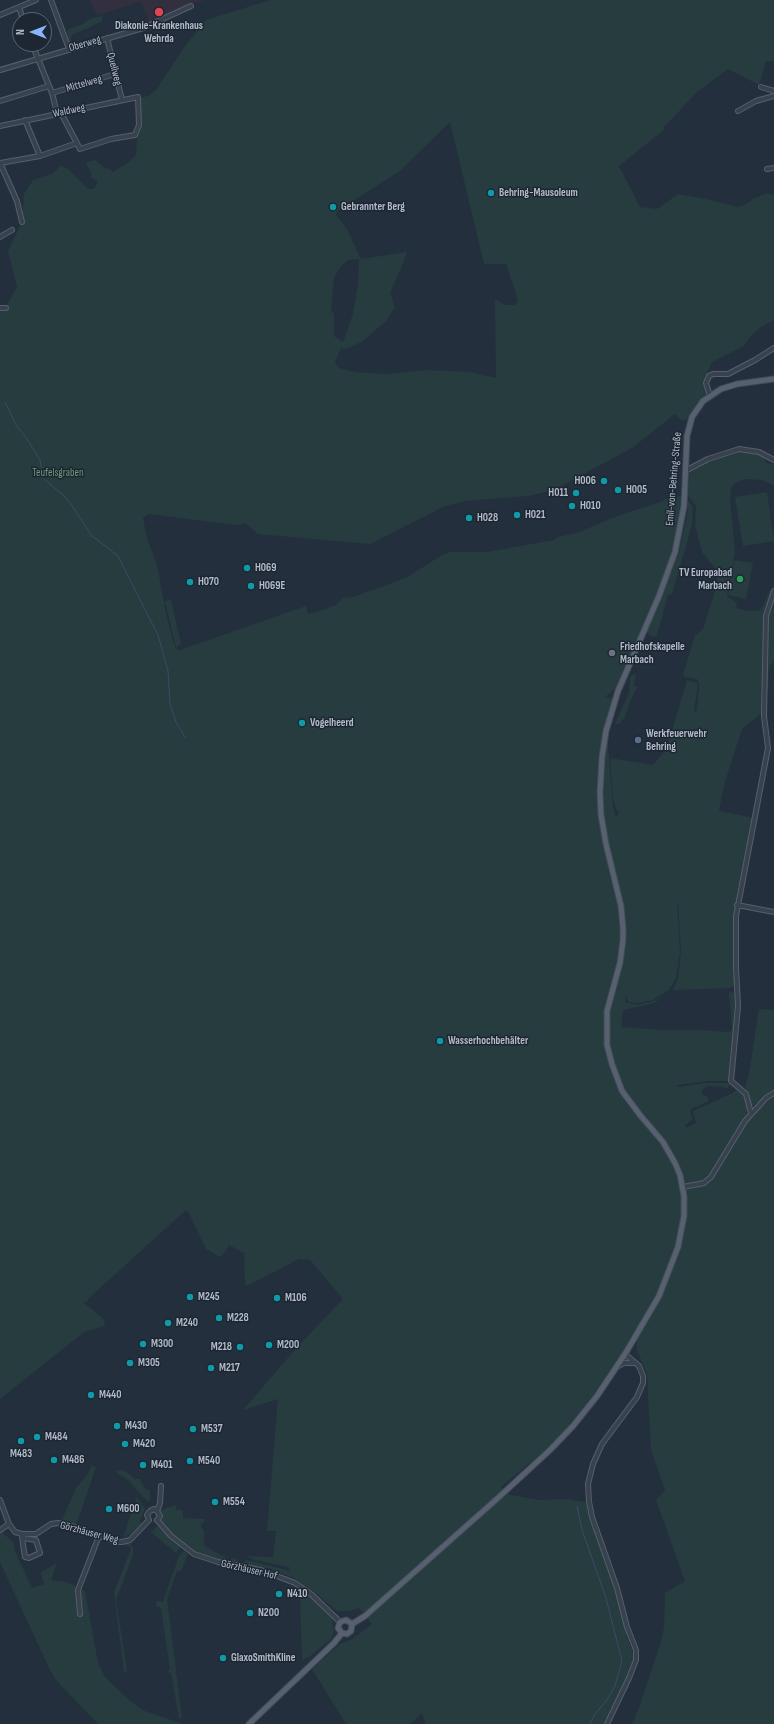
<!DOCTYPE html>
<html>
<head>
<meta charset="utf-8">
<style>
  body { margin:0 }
  #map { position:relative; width:774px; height:1724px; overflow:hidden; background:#242f3e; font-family:"Sofia Sans Condensed",sans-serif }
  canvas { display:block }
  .north { position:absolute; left:12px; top:12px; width:40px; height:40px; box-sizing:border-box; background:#1d2633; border:1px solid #59626f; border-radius:50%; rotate:270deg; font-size:11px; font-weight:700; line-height:16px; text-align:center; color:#b4bcc9 }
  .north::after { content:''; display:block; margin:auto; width:14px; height:18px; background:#8ab4f8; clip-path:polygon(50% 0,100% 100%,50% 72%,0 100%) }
</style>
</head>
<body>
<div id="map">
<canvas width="774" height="1724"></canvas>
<div class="north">N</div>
</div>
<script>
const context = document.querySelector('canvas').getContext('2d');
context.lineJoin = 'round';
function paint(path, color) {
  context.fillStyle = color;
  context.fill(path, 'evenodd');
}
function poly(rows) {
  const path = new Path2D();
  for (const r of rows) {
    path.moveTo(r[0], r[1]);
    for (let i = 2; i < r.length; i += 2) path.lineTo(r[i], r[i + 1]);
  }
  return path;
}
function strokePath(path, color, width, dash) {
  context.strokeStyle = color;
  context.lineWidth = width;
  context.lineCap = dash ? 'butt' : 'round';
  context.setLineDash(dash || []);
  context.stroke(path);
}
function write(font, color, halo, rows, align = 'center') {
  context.font = font + ' "Sofia Sans Condensed",sans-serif';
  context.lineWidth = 3;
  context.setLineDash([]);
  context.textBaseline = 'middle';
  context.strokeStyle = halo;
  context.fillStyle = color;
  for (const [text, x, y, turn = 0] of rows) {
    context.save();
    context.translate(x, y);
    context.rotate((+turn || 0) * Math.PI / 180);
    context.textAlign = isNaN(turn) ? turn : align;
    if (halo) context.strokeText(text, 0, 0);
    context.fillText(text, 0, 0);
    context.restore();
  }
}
paint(poly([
  [90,0,206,0,184,6,150,24,141,2,97,15]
]), '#32303f');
paint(poly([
  [270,0,774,0,774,61,766,61,759,85,728,69,697,92,664,127,665,129,619,166,640,207,657,209,678,194,711,200,738,207,745,205,753,199,767,193,774,195,774,320,761,327,750,337,744,346,712,362,703,383,706,393,686,420,681,420,675,414,632,448,554,490,528,496,466,501,445,506,370,544,258,534,245,523,236,525,149,514,143,518,147,539,157,564,166,614,173,641,176,649,180,650,306,606,308,614,320,611,336,605,343,598,353,597,395,582,409,576,442,555,450,552,487,552,554,540,557,537,577,533,617,516,661,502,665,499,682,496,682,505,678,540,663,583,615,689,605,697,613,698,607,735,613,806,615,815,617,816,619,814,616,809,613,798,610,758,653,765,667,748,687,680,698,683,694,712,697,711,699,683,697,679,685,677,683,674,695,636,703,629,716,588,717,578,714,567,702,552,695,526,696,506,688,496,689,473,709,460,739,451,749,451,758,454,765,457,765,462,774,465,774,489,773,485,762,480,745,479,735,483,731,488,730,500,735,552,727,596,737,603,736,608,748,611,758,611,762,608,770,590,773,590,769,601,774,601,774,660,769,668,768,691,766,691,763,712,742,729,724,785,719,811,755,818,736,905,734,986,731,988,673,990,678,978,681,952,678,903,677,902,680,952,676,978,669,990,653,1000,637,1003,629,1002,625,996,625,1002,637,1005,654,1001,664,996,654,1003,623,1010,621,1027,661,1030,700,1030,729,1032,732,1030,729,992,735,993,736,1007,729,1081,707,1081,677,1085,678,1087,705,1083,728,1083,730,1085,726,1089,722,1087,709,1086,704,1088,701,1094,708,1097,709,1101,691,1109,690,1113,693,1120,685,1125,686,1128,696,1123,693,1111,731,1094,737,1090,739,1090,744,1094,748,1109,746,1116,737,1130,716,1167,718,1170,747,1121,753,1114,774,1096,774,1724,632,1724,640,1705,661,1642,664,1627,665,1593,685,1581,656,1500,665,1490,651,1450,647,1375,637,1350,637,1340,631,1336,621,1355,593,1395,569,1425,543,1452,501,1487,510,1495,540,1500,567,1499,586,1502,590,1517,615,1589,627,1637,634,1656,635,1666,629,1687,608,1724,426,1724,422,1713,410,1724,346,1724,312,1669,340,1644,351,1640,372,1624,359,1608,350,1611,337,1611,312,1590,294,1578,270,1569,242,1564,246,1560,290,1571,289,1567,255,1560,246,1556,273,1557,276,1531,267,1531,278,1399,243,1410,298,1346,343,1299,310,1260,299,1259,247,1286,245,1284,244,1253,229,1245,222,1256,218,1256,206,1249,189,1213,186,1210,89,1298,87,1302,83,1302,99,1315,105,1321,104,1326,84,1332,0,1399,0,310,4,310,17,287,8,251,22,222,24,194,33,180,52,174,60,166,67,168,88,189,94,189,98,182,91,177,92,176,86,162,96,160,103,167,110,169,113,172,128,163,136,155,139,98,148,96,156,90,185,46,206,20],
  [450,122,484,264,506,264,518,300,515,305,505,305,495,299,496,378,469,372,427,370,386,374,355,372,339,368,335,362,341,348,346,349,363,341,386,321,395,307,390,293,406,256,406,252,361,259,347,229,336,215,337,211,400,171],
  [359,259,358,285,353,314,343,342,334,336,334,315,331,309,334,278,341,266,348,260],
  [102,16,103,21,72,35,70,41,68,40,67,30,83,24,90,19],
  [767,492,774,541,743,546,735,497],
  [688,500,693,507,692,525,672,594,668,595,657,635,655,637,651,636,647,632,679,552,687,516],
  [734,560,753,563,746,599,728,595],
  [171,600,181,644,176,648,165,601],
  [636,673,634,686,638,687,634,692,624,718,619,724,615,724,629,693,630,677],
  [759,1009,774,1010,774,1090,752,1107,745,1089,746,1083,749,1075],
  [92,1465,96,1467,76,1526,62,1520,76,1488,87,1475],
  [121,1470,125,1471,135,1479,140,1479,144,1488,150,1491,150,1501,147,1501,127,1479,117,1473,117,1471],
  [137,1497,145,1509,140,1521,141,1524,131,1534,123,1537],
  [176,1505,176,1510,183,1510,183,1518,205,1519,203,1523,201,1523,201,1528,204,1530,204,1546,229,1559,234,1558,237,1560,236,1563,215,1559,202,1556,192,1550,171,1534,161,1521,160,1510],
  [157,1526,180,1547,176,1553,151,1532],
  [3,1528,4,1534,14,1543,15,1551,32,1588,44,1584,41,1572,57,1563,51,1580,66,1582,76,1586,75,1591,78,1616,83,1615,81,1590,85,1591,98,1663,105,1677,128,1699,142,1710,183,1724,98,1724,56,1680,50,1670,0,1562,0,1531],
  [130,1543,133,1548,133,1555,116,1600,127,1671,124,1672,114,1592,131,1549,130,1547,124,1544],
  [184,1551,187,1553,187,1556,181,1571,177,1571,167,1599,182,1718,179,1718,171,1673,169,1673,168,1671,170,1670,161,1608,156,1606,157,1601,163,1602,179,1556],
  [303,1591,319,1604,332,1619,334,1632,330,1640,309,1657,302,1660,300,1598]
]), '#263c3f');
strokePath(poly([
  [5,402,16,425,27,439,40,460,43,478],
  [45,480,63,495,71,504,91,535,118,556,158,635,168,671,170,704,176,722,185,737],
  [577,1506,582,1530,606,1598,622,1661,615,1686,607,1700,595,1714,590,1724]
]), '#394c67', 1);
const minor = poly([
  [51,0,69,49],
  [19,7,23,20],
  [0,15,36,0],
  [107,38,122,100],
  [32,44,52,93,57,113],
  [0,70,143,28,191,6],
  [761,87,774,91],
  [52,93,115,74],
  [0,101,49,86],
  [738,111,756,101,774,96],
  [25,120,40,156],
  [0,126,138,97,139,125,135,135,111,139,80,149,61,113],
  [0,163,40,156,77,143],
  [0,163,17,201,22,222],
  [767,169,774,168],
  [0,237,12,230],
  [0,308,6,308],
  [710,396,706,383,709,376,713,374,728,374,755,360,774,348],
  [685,471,708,459,739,449,759,452,774,460],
  [737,905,774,912],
  [751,1113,746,1094,731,1081,738,1006,736,968,736,916,768,748,764,716,766,616,774,591],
  [683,1187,704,1183,711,1177,745,1121,766,1098,774,1093],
  [617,1367,624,1363,635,1363],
  [0,1500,9,1524,15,1532,22,1534,36,1534,51,1524,58,1523,69,1525,116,1542,122,1542,130,1540,149,1520],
  [149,1520,147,1515,150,1511,154,1509,157,1511],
  [157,1520,171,1536,194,1554,218,1562,261,1570,295,1583,311,1594,340,1622],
  [157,1520,160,1516,157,1511,160,1503,161,1486],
  [0,1530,9,1524],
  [22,1534,23,1545,25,1557,29,1558,40,1553,36,1540,23,1538],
  [80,1614,78,1590,99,1536],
  [607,1724,629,1678,636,1660,636,1650,627,1627,617,1588,592,1517,589,1502,588,1484,593,1464,602,1444,637,1397,643,1383,643,1376,639,1366,625,1354]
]);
const major = poly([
  [352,1624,365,1616,499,1497,550,1450,573,1426,597,1396,625,1354,659,1296,678,1247,684,1216,684,1196,680,1175,675,1163,663,1142,640,1115,622,1091,612,1064,607,1045,607,1011,620,963,623,940,623,928,621,906,606,844,601,815,600,793,602,757,606,731,618,691,659,596,675,552,684,506,687,436,692,417,703,401,721,389,737,384,774,379],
  [342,1633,338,1628,340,1622,346,1620,352,1624],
  [342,1633,347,1634,351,1631,352,1624],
  [249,1724,334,1643,342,1633]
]);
strokePath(minor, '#565f6c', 6);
strokePath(major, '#414a57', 7);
strokePath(minor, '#38414e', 4);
strokePath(major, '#56606e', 5);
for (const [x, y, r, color] of [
  [159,12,5,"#e0444e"],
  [491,193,4,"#0f9aa8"],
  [333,207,4,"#0f9aa8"],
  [604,481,4,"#0f9aa8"],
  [618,490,4,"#0f9aa8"],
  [576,493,4,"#0f9aa8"],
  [572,506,4,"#0f9aa8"],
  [517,515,4,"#0f9aa8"],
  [469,518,4,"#0f9aa8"],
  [247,568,4,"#0f9aa8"],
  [740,579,4,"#2e9e5b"],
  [190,582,4,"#0f9aa8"],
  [251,586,4,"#0f9aa8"],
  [612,653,4,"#6b7280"],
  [302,723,4,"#0f9aa8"],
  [638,740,4,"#5c6f8a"],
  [440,1041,4,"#0f9aa8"],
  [190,1297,4,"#0f9aa8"],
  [277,1298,4,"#0f9aa8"],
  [219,1318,4,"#0f9aa8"],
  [168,1323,4,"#0f9aa8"],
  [143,1344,4,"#0f9aa8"],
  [269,1345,4,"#0f9aa8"],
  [240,1347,4,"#0f9aa8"],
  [130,1363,4,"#0f9aa8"],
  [211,1368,4,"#0f9aa8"],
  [91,1395,4,"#0f9aa8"],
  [117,1426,4,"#0f9aa8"],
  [193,1429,4,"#0f9aa8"],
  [37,1437,4,"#0f9aa8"],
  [21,1441,4,"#0f9aa8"],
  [125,1444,4,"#0f9aa8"],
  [54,1460,4,"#0f9aa8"],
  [190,1461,4,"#0f9aa8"],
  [143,1465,4,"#0f9aa8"],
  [215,1502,4,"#0f9aa8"],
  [109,1509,4,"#0f9aa8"],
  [279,1594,4,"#0f9aa8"],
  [250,1613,4,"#0f9aa8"],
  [223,1658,4,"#0f9aa8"]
]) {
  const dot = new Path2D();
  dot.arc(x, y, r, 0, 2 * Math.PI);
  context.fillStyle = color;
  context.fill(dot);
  strokePath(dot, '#1d2633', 1.5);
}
write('bold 11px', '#b4bcc9', '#1d2633', [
  ["Diakonie-Krankenhaus",159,26,"center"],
  ["Wehrda",159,39,"center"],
  ["Behring-Mausoleum",499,193],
  ["Gebrannter Berg",341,207],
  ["H006",596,481,"right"],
  ["H005",626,490],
  ["H011",568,493,"right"],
  ["H010",580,506],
  ["H021",525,515],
  ["H028",477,518],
  ["H069",255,568],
  ["TV Europabad",732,573,"right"],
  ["Marbach",732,586,"right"],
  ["H070",198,582],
  ["H069E",259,586],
  ["Friedhofskapelle",620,647],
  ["Marbach",620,660],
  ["Vogelheerd",310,723],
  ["Werkfeuerwehr",646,734],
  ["Behring",646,747],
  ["Wasserhochbehälter",448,1041],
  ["M245",198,1297],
  ["M106",285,1298],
  ["M228",227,1318],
  ["M240",176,1323],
  ["M300",151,1344],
  ["M200",277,1345],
  ["M218",232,1347,"right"],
  ["M305",138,1363],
  ["M217",219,1368],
  ["M440",99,1395],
  ["M430",125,1426],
  ["M537",201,1429],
  ["M484",45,1437],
  ["M420",133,1444],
  ["M483",21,1454,"center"],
  ["M486",62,1460],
  ["M540",198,1461],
  ["M401",151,1465],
  ["M554",223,1502],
  ["M600",117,1509],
  ["N410",287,1594],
  ["N200",258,1613],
  ["GlaxoSmithKline",231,1658]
], 'left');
write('11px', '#b4bcc9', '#1d2633', [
  ["Oberweg",85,44,-16],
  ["Quellweg",114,69,76],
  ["Mittelweg",84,84,-16],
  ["Waldweg",69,111,-12],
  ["Emil-von-Behring-Straße",674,479,-85],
  ["Görzhäuser Weg",89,1533,15],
  ["Görzhäuser Hof",249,1570,13]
]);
write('11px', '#6b9a76', '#1d2633', [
  ["Teufelsgraben",58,473]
]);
</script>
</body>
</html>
